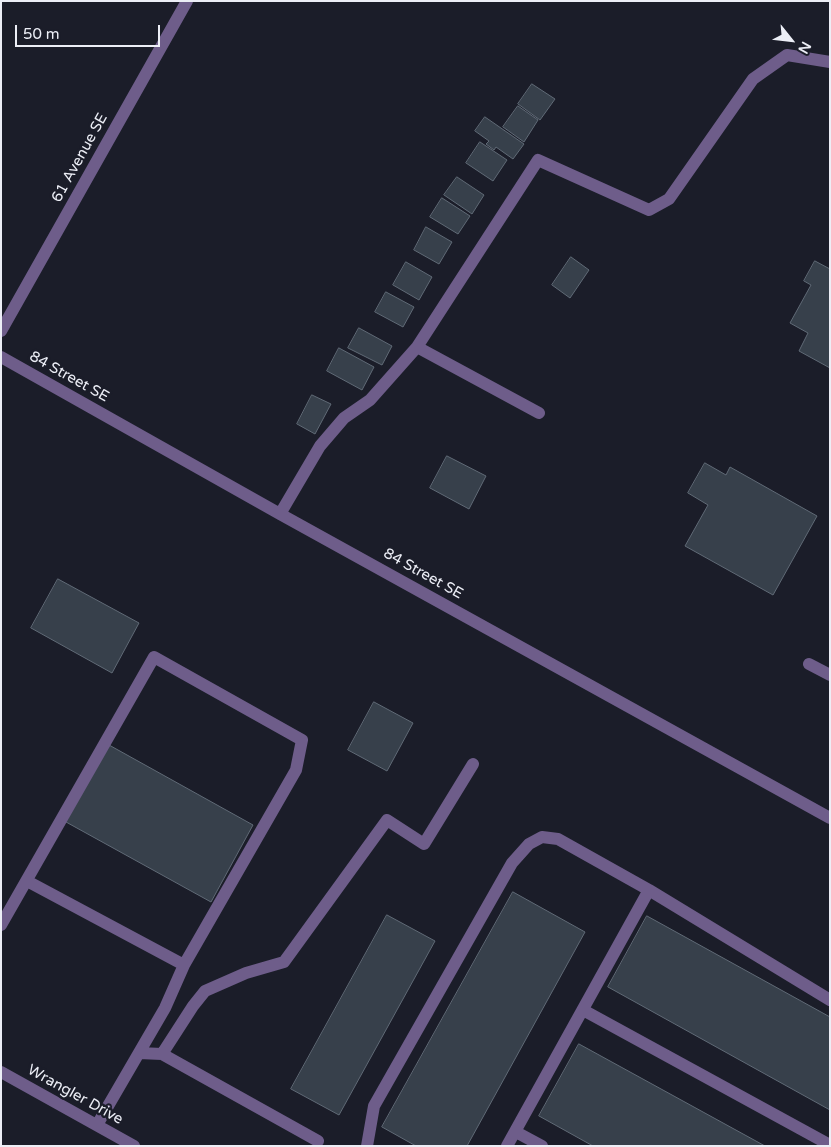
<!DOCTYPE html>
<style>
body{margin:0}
#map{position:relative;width:831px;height:1147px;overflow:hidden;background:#1b1d29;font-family:"Varela Round",sans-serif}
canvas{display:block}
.frame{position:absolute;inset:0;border:2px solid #eceef6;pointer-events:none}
.north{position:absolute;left:766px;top:15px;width:50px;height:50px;-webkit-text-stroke:4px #1b1d29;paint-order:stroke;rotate:119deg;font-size:14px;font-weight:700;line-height:20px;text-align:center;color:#eceef6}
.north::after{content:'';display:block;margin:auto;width:18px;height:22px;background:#eceef6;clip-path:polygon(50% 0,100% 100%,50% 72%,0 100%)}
.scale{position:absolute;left:15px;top:25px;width:145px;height:22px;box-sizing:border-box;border:2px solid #eceef6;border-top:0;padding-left:6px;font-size:15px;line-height:18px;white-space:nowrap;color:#eceef6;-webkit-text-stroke:4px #1b1d29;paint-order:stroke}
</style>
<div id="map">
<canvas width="831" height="1147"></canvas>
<div class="frame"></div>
<div class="north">N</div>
<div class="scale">50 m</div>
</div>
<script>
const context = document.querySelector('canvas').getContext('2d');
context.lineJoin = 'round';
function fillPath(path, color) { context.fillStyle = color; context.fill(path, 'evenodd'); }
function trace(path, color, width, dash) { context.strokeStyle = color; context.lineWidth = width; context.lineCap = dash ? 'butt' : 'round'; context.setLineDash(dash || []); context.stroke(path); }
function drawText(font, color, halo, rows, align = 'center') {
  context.font = font + ' "Varela Round",sans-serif'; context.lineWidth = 5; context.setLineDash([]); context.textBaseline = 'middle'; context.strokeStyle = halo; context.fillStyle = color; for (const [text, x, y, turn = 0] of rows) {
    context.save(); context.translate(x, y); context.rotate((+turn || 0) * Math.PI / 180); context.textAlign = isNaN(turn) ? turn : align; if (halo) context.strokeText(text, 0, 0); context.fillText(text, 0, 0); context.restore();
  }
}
const building = new Path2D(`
 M532,84L555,99L540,120L518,104Z
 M518,106L538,120L524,142L503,127Z
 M485,117L524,144L513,159L496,147L494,150L486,144L489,141L475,131Z
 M480,142L507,160L493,181L466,163Z
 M457,177L484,195L472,214L444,195Z
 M442,198L470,216L458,234L430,217Z
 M426,227L452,242L439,264L414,250Z
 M571,257L589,270L570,298L552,285Z
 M815,261L830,269V368L799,351L808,333L790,323L811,285L804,281Z
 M406,262L432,277L419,300L393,285Z
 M386,292L414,307L403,327L375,312Z
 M359,328L392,346L382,365L348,348Z
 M339,348L374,367L362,390L327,371Z
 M312,395L331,404L315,434L297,424Z
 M447,456L486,476L469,509L430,488Z
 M705,463L726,475L730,467L817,516L773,595L685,546L708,505L688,493Z
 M58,579L139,623L112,673L31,628Z
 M374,702L413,723L387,771L348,750Z
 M109,745L253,825L211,902L66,822Z
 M513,892L585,932L467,1146H416L382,1127Z
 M387,915L435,941L339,1115L291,1089Z
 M647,916L830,1017V1110L608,987Z
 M579,1044L765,1146H593L539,1116Z`);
const minor = new Path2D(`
 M1,331L187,1
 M417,347L539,413
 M1,357L280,514L830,818
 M280,514L320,446L344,418L370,400L417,347L538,160L649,210L669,199L753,79L787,55L830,62
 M809,664L830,675
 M649,890L830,1000
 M1,925L154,657L302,740L296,770L184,965L27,881
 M583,1010L830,1145
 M139,1053L162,1054L193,1006L205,991L246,973L284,962L387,820L424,844L473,764
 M162,1054L318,1141
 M1,1072L134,1146
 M97,1125L165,1008L184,965
 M516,1132L542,1146
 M367,1146L374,1106L512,863L529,844L542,837L558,839L649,890L507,1146`);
const streetNames = [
 ["61 Avenue SE",80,158,-61],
 ["84 Street SE",69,377,29],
 ["84 Street SE",423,574,29],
 ["Wrangler Drive",75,1095,29]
];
fillPath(building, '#37404b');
trace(building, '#606a76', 1);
trace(minor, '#6e5d8a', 12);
drawText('15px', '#eceef6', '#1b1d29', streetNames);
</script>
